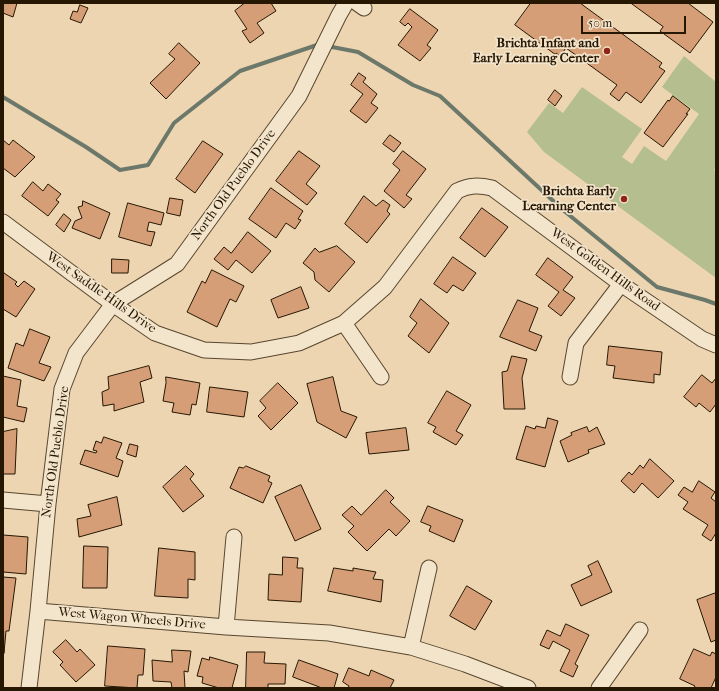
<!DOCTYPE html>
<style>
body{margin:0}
#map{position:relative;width:719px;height:691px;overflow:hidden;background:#edd5b1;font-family:"IM FELL French Canon",serif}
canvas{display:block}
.frame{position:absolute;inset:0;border:4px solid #261703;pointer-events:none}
.scale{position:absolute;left:581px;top:16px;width:105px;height:18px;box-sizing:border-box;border:2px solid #261703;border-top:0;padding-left:5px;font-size:12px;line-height:14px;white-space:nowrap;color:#261703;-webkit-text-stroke:3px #f3e4cc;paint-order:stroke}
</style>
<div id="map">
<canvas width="719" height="691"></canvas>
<div class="frame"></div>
<div class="scale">50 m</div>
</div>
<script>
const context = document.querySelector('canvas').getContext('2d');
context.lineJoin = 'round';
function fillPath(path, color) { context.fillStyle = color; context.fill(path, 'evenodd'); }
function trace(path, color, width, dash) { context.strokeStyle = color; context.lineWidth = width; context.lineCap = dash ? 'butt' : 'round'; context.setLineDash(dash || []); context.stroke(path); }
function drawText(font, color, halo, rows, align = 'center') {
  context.font = font + ' "IM FELL French Canon",serif'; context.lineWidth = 3.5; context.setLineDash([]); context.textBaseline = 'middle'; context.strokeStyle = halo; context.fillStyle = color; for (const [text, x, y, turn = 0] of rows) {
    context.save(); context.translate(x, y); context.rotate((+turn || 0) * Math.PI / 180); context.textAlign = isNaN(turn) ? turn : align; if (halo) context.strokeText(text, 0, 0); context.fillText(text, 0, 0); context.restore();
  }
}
const green = new Path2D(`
 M684,56L716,82V166L714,170L716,172V278L544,152L527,132L549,103L563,113L582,87L642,129L622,157L632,164L644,146L666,161L699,114L662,87Z`);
const stream = new Path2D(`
 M327,46L358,52L413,85L440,96L563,210L657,287L705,300L716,304
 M3,97L86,147L120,170L148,165L174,123L240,71L320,44`);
const building = new Path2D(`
 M3,3H17L13,17L3,13Z
 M245,3H271L276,11L257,23L264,33L250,43L242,31L247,29L235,11Z
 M531,3H580L662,63L659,67L665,71L641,103L626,92L619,101L610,94L617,85L566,48L560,56L556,53V55L515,25Z
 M631,3H688L713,22L690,53L660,31L663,27Z
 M80,5L88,8L81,23L70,19L73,11L77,12Z
 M410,9L438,30L427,45L431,48L420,61L398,45L412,27L408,23L405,26L400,22Z
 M179,43L200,63L166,99L150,83L175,59L169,54Z
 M359,73L366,78L363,82L377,94L371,103L378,108L366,123L350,111L363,94L351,85Z
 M555,90L562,96L555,106L548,100Z
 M673,96L690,109L686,114H688L663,147L644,133L668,100L669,101Z
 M390,135L401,143L394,152L383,144Z
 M3,140L9,145L13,140L35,157L15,177L3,168Z
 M203,141L223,154L195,193L176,179Z
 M299,151L320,166L306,184L317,193L307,205L276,181Z
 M403,151L426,169L406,195L412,199L404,208L384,191L400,170L393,164Z
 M33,182L43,191L48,184L61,194L56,200L59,202L48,216L22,196Z
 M271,188L303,211L298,219L301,220L295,229L286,223L276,238L249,219Z
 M364,196L376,206L383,200L390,205L387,211L390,214L367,243L345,224Z
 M170,198L183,200L180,216L167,213Z
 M83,201L110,213L100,239L72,228L75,221L82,218L78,207L82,206Z
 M128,203L164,213L161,225L149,222L147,231L155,232L151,246L119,237Z
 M482,208L508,227L485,257L460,238Z
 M64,214L71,220L64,232L56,225Z
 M248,232L271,251L252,273L236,260L228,270L214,259L224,247L231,253Z
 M337,246L355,262L329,292L315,280L314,272L303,263L315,248L319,252Z
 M453,257L476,273L463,291L453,285L447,293L434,284Z
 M548,258L573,277L563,290L575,298L561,316L548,306L559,292L536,275Z
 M112,259L129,260L128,273H112Z
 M212,270L244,286L236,302L230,299L217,327L187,312L202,281L205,283Z
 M4,273L17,282L15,284L18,287L24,281L35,289L16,317L3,309V274Z
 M301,287L309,308L278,318L271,300Z
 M421,299L449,323L429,353L408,336L417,323L410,317Z
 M518,300L538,308L529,331L542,336L536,351L500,337Z
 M30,329L50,337L39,363L51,367L44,381L8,368L16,343L23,346Z
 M609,346L662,352L660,375L654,374V383L613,378L615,366L607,365Z
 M512,356L527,359L522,378L525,409H504L502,372L507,371Z
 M149,366L152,378L140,382L144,402L114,411V404L103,406L102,392L109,389L108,377Z
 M702,375L712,383L716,378V404L710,412L699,403L696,407L684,397Z
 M3,376L21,380L17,406L27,408L24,422L3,417Z
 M166,377L200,383L196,405L192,404L190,415L172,412L174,403L163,401L166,383Z
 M333,377L341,411L357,417L346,438L317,422L307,384Z
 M278,383L298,403L271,430L258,416L266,408L260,401Z
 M210,387L248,392L244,417L207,412Z
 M447,391L471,405L456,431L463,435L456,445L433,432L436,427L428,423Z
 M548,418L558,421L545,467L516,459L526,426L535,429L536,426L545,428Z
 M587,427L589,432L597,427L605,444L588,450L589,453L568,462L560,441L572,435L571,433Z
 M406,428L409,450L369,454L366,433Z
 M17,429L15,474H3V432Z
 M104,437L122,443L116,458L123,461L118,477L80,464L85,450L96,453L97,451L93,450L96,441L101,443Z
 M130,444L138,446L136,457L127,454Z
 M650,459L674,481L658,498L642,483L634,493L621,481L629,472L632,475L640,465L643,468Z
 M186,466L194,474L190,479L204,496L183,512L163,487Z
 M246,466L270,476L268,481L272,483L263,503L230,488L239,467L243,468Z
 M699,481L715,492L711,498L716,502V533L711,541L702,535L708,525L683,509L688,502L678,495L684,487L692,492Z
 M301,485L321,529L295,541L275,497Z
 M386,490L394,498L390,502L410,521L396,536L389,529L367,551L348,532L354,526L342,515L352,506L361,515Z
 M117,497L122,525L79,537L77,519L91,516L88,505Z
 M428,506L463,520L454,542L429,531L431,526L421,522Z
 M3,535L28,537L26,574L3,572Z
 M84,546L108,547L107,588H83Z
 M159,548L195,552V580L188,579V598L155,596Z
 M283,557L298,558L297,568H303L301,602L268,600L269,574L282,575Z
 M598,561L612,592L581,606L571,585L592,575L588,566Z
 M334,568L353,571V568L376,572L373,579L383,580L381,602L328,591Z
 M3,577L16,578L9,631H6L4,653Z
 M467,586L492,601L475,630L450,616Z
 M716,593V640L711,642L697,600Z
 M566,624L589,635L575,664L578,666L573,677L560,671L570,650L553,641L549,649L540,645L547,630L560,636Z
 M66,640L77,652L80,649L95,665L76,682L60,665L63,662L53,652Z
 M108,646L145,649L143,675H138L137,688L105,686Z
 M694,649L710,656L712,652L716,654V677L711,688H694L695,686L680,679Z
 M172,650L191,651L188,672L184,671L185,688H172L171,682L153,681L152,660L172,662Z
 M247,652H265L264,663L286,664L285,684H268V688H246Z
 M210,657L238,665L232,688H219L202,683L203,677L197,676L202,658L209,660Z
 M299,660L338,674L334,688H322L293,677Z
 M349,668L369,676L371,670L394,680L390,688H348L349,686L343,682Z`);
const street = new Path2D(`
 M357,3L364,8
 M3,222L113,304L155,333L204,350L251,352L299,343L344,323L385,287L457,191C469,185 479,185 492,188L621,284L702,339L716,345
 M344,323L381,377
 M570,377L576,343L621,284
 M3,500L48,504
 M38,611L226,627L329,633L411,647L465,664L528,688
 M226,627L234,537
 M411,647L429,568
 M29,688L38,611L48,504L62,389L76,353L113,304L177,264L299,96L339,15L346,3
 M599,688L640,630`);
const markers = [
 [607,51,4,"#8f2418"],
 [624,199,4,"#8f2418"]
];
const poiNames = [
 ["Brichta Infant and",599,44],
 ["Early Learning Center",599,59],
 ["Brichta Early",616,192],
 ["Learning Center",616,207]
];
const streetNames = [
 ["North Old Pueblo Drive",234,185,-54],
 ["West Golden Hills Road",605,270,36],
 ["West Saddle Hills Drive",101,293,35],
 ["North Old Pueblo Drive",56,452,-82],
 ["West Wagon Wheels Drive",132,619,5]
];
fillPath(green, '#b4be8e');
trace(stream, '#6b786a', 4);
fillPath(building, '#d59e77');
trace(building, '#261703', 1);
trace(street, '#58462e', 17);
trace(street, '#f3e4cc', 15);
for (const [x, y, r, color] of markers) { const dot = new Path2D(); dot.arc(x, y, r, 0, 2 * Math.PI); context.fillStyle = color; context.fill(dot); trace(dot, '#f3e4cc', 1.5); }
drawText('bold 13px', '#261703', '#f3e4cc', poiNames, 'right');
drawText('13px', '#261703', '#f3e4cc', streetNames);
</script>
